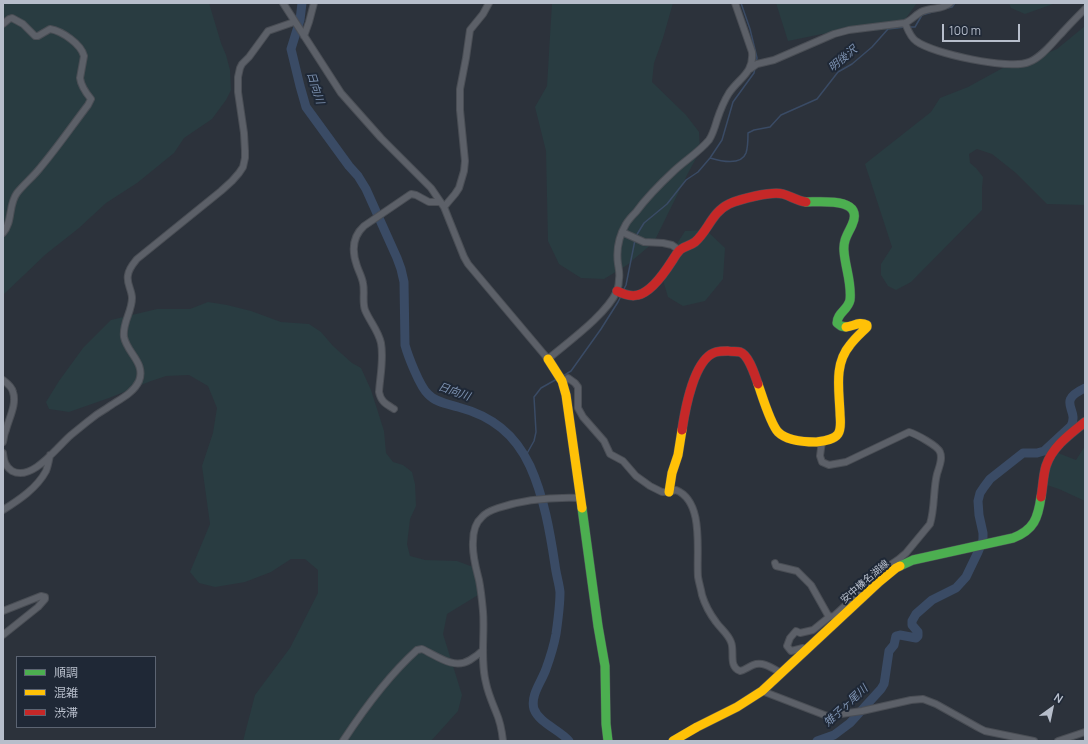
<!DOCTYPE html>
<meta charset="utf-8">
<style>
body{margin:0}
#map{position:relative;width:1088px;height:744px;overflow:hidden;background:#2c323b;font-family:Manrope,"Noto Sans JP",sans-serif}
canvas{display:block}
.frame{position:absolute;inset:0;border:4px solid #b7becb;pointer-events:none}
.legend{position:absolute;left:16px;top:656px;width:140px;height:72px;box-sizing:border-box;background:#1f2836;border:1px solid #5c6472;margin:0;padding:5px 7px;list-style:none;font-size:12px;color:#b7becb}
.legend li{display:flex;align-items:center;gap:8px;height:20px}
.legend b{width:20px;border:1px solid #5c6472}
.north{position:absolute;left:1032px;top:688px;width:40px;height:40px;-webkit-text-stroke:3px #1f2836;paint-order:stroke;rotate:33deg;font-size:11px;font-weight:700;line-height:16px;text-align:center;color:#b7becb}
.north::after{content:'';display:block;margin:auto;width:14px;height:18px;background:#b7becb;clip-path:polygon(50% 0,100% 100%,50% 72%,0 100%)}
.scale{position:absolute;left:942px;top:24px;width:78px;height:18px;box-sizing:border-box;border:2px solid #b7becb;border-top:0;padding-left:5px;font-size:12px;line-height:14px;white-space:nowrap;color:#b7becb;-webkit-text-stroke:3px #1f2836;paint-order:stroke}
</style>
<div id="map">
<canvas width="1088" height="744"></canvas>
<div class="frame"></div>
<ul class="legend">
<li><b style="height:5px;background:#4caf50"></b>順調</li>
<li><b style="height:5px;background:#ffc107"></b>混雑</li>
<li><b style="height:5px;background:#c62828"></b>渋滞</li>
</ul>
<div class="north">N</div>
<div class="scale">100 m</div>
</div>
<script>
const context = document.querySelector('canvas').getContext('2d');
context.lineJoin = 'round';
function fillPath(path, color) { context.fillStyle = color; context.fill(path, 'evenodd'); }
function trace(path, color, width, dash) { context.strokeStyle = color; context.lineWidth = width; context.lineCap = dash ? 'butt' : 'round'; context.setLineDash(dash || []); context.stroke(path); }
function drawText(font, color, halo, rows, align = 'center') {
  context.font = font + ' Manrope,"Noto Sans JP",sans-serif'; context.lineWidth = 4; context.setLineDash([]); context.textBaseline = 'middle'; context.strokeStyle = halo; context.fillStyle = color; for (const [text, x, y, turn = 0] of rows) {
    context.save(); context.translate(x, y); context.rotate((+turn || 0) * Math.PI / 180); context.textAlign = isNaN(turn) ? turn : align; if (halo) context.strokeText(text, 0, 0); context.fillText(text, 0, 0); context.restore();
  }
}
const green = new Path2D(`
 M3,3H209L221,43L226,55L230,70L231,90L226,100L212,119L184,138L174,153L137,183L106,203L79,228L46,254L3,295Z
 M552,3H673L663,38L654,63L652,82L686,115L699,132L700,151L687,175L654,242L627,265L604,279L581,278L559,264L548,241L546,151L535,107L547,86Z
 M776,3H917L898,29L822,34L788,41Z
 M1009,3H1056L1025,14L1011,8Z
 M1085,26V205L1047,204L1016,173L992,154L977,149L969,154L970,163L976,168L983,177L982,188V210L911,282L896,290L888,286L881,275V264L892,247L865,164L931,112L940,98L968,87L1010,64L1038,57L1057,49Z
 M706,230L725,248L723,279L705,301L683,306L668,297L662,277L668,258L685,231Z
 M208,302L227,305L251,311L281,322L309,324L321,332L333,346L352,363L361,368L371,390L384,431L386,453L393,462L403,465L412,472L415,484L416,506L410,519L407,544L410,556L425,560L457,561L473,567L483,592L447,614L443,634L462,695L458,711L431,741H243L255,695L290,648L318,593V570L305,559H291L271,572L245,582L215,587L199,583L190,572L210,524L202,466L213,433L217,408L208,386L189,375L166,376L151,381L109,398L69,412L49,409L46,402L59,381L83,348L111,320L157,309H190Z
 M1085,446V501L1059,489L1047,485L1048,470L1058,453L1076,460Z`);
const stream = new Path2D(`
 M741,3L750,29L757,58L756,63
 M947,8L952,7L955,3
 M909,27H915L922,15L936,11
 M710,158C720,161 741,166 746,153C748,147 748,139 748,133L754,130L770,127L781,115L817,99L838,72L852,64L872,47L888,29L905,27
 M636,236L644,223L667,204L686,180L698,172L710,158L722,140L733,102L754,73L755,68
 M623,291L626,285L635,240
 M563,376L571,371L601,329L618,302L621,296
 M525,457L534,441L536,432L534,397L541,388L557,379`);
const river = new Path2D(`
 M302,3L300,20L291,49L300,86L306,107L349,166L358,176L366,189L397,258L401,269L404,282L405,345C408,356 420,387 428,394C435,402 448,404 458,407C492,416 515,434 530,466C544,497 550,532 555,565C556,574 559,583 560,592C560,606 558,620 556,634C554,645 550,658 546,669C542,681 530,695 534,709C539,723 560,730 569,741
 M817,741L834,735L850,723L881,689L884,684L885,678L889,651L894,645L896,636L900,635L916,638L918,636V632L912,625V621L916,614L932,600L956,588L966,577L978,552L983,540V533L979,515L978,501L980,493L984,487L990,479L1023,453H1037L1044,451L1071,426C1080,409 1055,402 1085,388`);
const street = new Path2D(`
 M283,3L341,93L381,138L431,188L444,207L464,257L468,264L548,359C568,342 606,315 617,291C618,288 619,283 619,279C620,274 619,270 618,264C616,250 619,236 626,224C629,219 632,216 636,212C647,197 661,183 675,170C686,160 700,151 709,140C713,134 715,127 717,120C720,111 724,101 729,93C739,78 754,73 752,52L735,3
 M905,23C908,30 910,37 916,41C933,54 1010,70 1029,62C1042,57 1052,43 1061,34C1069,25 1077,17 1085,9
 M3,24L9,19L12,18L23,24L35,36H38L50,29C62,31 81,44 84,56L80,78C81,86 86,93 91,99L88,105C72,126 57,148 40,168C33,177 24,184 17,193C8,205 13,222 3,233
 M304,36L309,22L314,3
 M750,69L757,64L774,60L834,34L849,30L905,23C912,20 916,14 923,11C933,7 942,10 950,3
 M444,207L455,194L459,188L464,171L465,161L460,110V89L466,58L470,30L483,14L489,3
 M622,232L644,242L663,243L672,245L679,250
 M3,380C7,383 12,387 13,392C17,404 9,418 6,430C4,434 4,438 3,442
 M563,383L568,378L575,383L578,387V408L583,417L604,441L610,454L623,461L636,476L650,486L662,492H669L676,490C705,502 696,552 698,577C699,583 701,589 702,595C705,605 710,614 716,622C721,629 728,634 731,642C735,651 728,667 740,671C745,670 748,667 753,665C763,661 772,668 781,673
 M394,409C386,404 381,402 379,392C380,376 384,359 381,343C378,330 370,322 365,310C362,301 365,292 363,283C362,277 359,272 357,266C352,252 352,237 364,226L411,194L416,195L429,202H440
 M822,441L820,456L822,462L829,465L846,462L909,432C916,434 938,446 940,452C943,459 939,467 937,474C933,490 935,508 930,524L906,553L899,559L883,570L862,589L860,592L863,597
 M3,453C4,461 5,466 12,471C32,482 57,447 71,435C76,431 82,426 87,422C93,417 100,412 107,408C118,400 133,394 139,381C146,363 127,353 124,337C122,323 132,312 132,298C132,290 126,283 128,275C129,268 133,264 137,259L221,191L232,181L239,173L243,167L245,158V151L244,133L238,92V77L240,68L242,64L249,57L268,31L294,22
 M3,510C19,500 37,488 46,471C48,466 49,460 50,455
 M775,563L776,566L797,571L811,585L829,617L834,616L860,592
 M3,611L41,596L45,597V599L38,607L3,635
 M806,650L803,648L791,651L787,646L790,638L796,631L800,633L813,630L829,617
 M762,691L827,716L862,711L911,700L923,699L936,704L979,728L985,731L1034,741
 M343,741C364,709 388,676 417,650L422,649C437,656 454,670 470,660C475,657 479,654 483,650
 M503,741C502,731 500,721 496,712C492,702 488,693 486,683C480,660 485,634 483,611C482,600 481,590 479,580C476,568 472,555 473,542C473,533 475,523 482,517C486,512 492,510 498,508C525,499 553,497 581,498
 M1058,741L1085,732`);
const fast = new Path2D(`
 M806,202C821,202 865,197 852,225C848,234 843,240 844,251C845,267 852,283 850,300C848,310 837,313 837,323L841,326L846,327
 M582,508L598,626L605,666L606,724L608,741
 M900,566L913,560L1013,538C1034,530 1038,518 1041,497`);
const slow = new Path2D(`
 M548,359L562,381L566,395L582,508
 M758,384C762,395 770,423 778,432C787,441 804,442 816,442C823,441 834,440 838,434C842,428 840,419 840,413C839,389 834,364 850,345C855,338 861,333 867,327V325C859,321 854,326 846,327
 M669,492L672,473L678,455L682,430
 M673,741L697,727L737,707L762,691L879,582L896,568L900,566`);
const jam = new Path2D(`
 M617,291C623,294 631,297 638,295C651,292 665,272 672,261C674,258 676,254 679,251C682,247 690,246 695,242C708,231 712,212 729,204C740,199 771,191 783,194C791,196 797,201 806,202
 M682,430C685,410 694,358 716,352C720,351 724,351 728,351C732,352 737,351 740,352C749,355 755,376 758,384
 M1041,497C1043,487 1043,476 1046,466C1052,447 1070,434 1085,422`);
const streetNames = [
 ["安中榛名湖線",865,582,-41]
];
const waterNames = [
 ["明後沢",843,59,-40],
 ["日向川",315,88,72],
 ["日向川",454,392,19],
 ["雉子ヶ尾川",846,706,-43]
];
fillPath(green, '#293c41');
trace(stream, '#3a4b65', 1.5);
trace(river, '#3a4b65', 9);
trace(street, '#4a4e55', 8);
trace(fast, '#4a4e55', 10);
trace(slow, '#4a4e55', 10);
trace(jam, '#4a4e55', 10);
trace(street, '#5c6068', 6);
trace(fast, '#4caf50', 9);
trace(slow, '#ffc107', 9);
trace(jam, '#c62828', 9);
drawText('10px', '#b7becb', '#1f2836', streetNames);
drawText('italic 11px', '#7e93b2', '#1f2836', waterNames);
</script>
